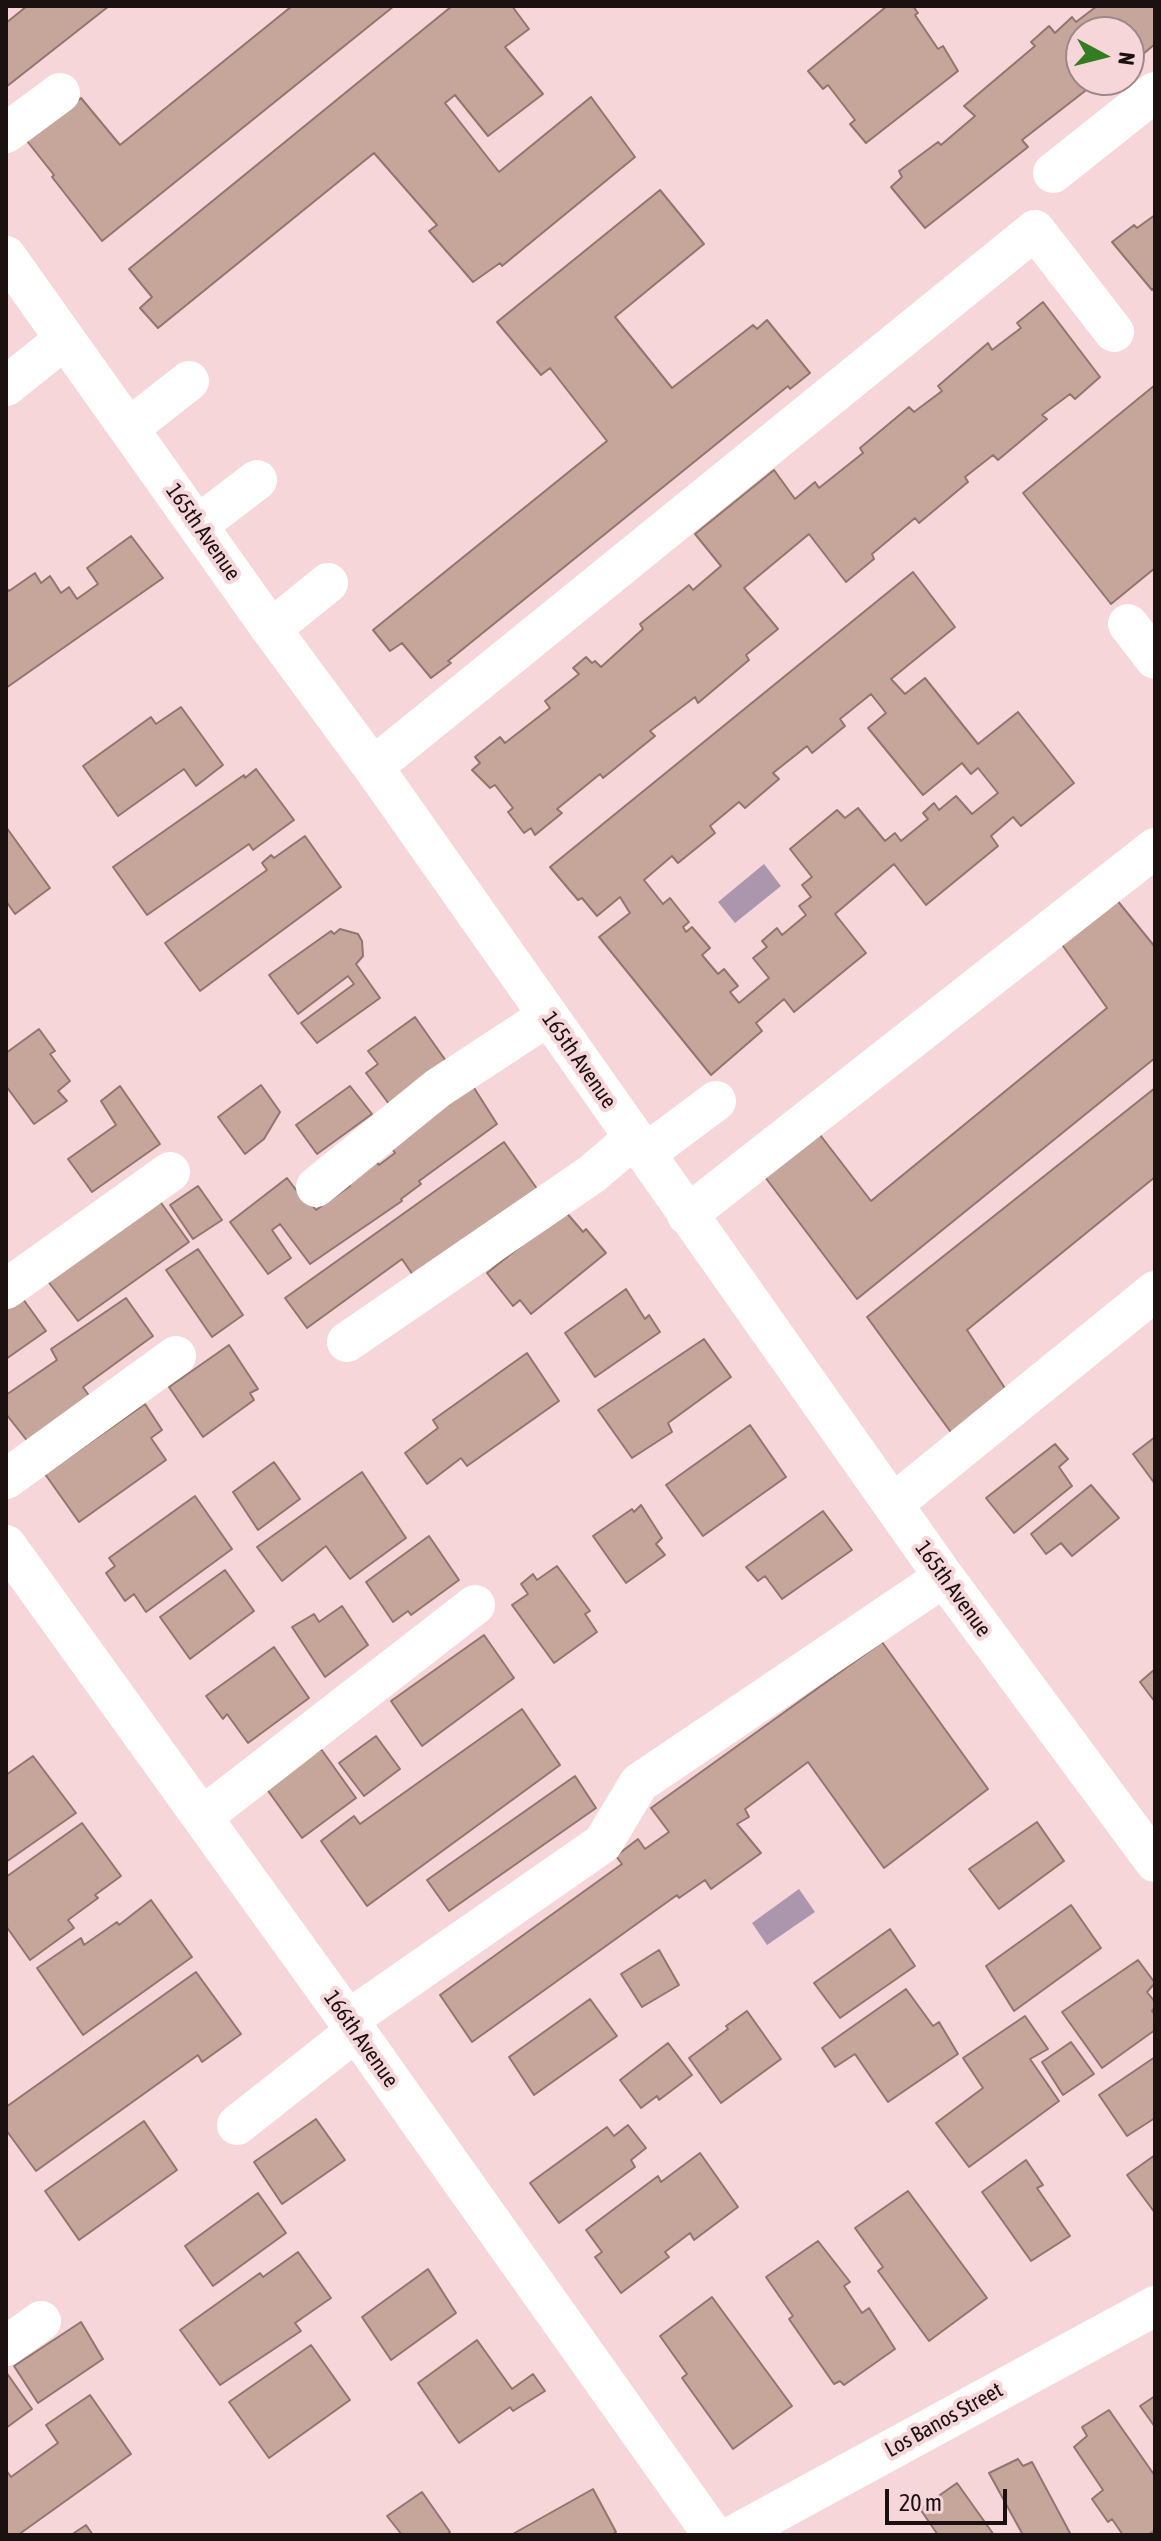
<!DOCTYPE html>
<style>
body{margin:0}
#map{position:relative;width:1161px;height:2541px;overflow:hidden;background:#f6d6d8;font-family:"Asap Condensed",sans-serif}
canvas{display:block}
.frame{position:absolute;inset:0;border:8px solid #1b1111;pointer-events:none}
.north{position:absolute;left:1065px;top:16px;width:80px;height:80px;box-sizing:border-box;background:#f6d6d8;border:2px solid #9e8788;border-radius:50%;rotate:97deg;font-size:22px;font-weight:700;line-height:32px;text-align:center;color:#1b1111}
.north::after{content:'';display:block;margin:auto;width:28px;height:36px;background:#337c21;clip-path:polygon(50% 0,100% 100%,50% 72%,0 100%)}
.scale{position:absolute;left:885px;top:2489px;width:122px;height:36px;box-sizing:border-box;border:4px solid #1b1111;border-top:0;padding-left:10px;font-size:24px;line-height:28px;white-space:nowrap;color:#1b1111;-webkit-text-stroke:6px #f6d6d8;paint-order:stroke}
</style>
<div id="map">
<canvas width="1161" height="2541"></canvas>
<div class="frame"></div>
<div class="north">N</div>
<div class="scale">20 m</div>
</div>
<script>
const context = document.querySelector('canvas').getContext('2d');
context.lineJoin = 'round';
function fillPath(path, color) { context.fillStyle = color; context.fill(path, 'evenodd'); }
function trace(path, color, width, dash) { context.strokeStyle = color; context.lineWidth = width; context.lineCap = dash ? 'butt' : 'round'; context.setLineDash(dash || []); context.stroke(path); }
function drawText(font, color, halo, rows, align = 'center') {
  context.font = font + ' "Asap Condensed",sans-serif'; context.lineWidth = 8; context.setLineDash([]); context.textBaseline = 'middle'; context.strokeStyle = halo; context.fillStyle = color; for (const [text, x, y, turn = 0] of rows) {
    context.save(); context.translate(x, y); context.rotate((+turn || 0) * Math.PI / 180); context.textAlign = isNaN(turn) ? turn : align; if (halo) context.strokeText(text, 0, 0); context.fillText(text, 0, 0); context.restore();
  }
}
const water = new Path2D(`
 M764,864L781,886L735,923L718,902Z
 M799,1889L815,1912L767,1945L752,1923Z`);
const building = new Path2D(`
 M27,6H109L6,87V23Z
 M292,6H394L102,241L52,177L54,175L27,141L81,98L120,145Z
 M452,6H512L529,29L505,47L543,94L488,136L455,95L445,103L499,172L591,97L635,157L502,266L500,263L473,282L429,231L437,225L374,153L158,328L140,308L152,297L129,269Z
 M887,6H913L918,13L915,15L938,49L943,46L958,71L866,143L850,124L855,120L828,85L823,89L808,71Z
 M1097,6H1155V44L1129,66V32H1081V80H1111L1099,90L1094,84L1022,140L1028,147L925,228L891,187L902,177L899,171L938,142L941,145L975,116L964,106L1035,46L1031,42L1049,26L1055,33L1072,17L1076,22Z
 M660,190L704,244L615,317L672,388L753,325L757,329L767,320L810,373L790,389L788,386L448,661L451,663L431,678L402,643L390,651L373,630L607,441L550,368L541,375L497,322Z
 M1155,215V287L1152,290L1112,242L1134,225L1137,228Z
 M1043,302L1100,377L1075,399L1070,394L1042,415L1047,419L998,460L993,455L965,477L968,482L919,523L915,518L872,554L874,559L846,582L809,534L744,588L778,629L746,655L749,660L698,703L695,697L650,731L655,736L603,778L600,774L557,809L562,813L535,835L531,828L524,833L508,812L513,808L495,785L490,788L472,770L480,763L475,757L500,737L505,743L550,708L545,701L579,674L573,668L586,657L592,663L595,661L601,667L643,629L640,624L689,585L693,590L721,566L695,534L774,470L795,499L815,482L819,488L863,453L860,448L909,407L914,412L942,391L938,386L988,343L992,350L1021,328L1017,323Z
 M1155,385V568L1111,604L1023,493Z
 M131,536L163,578L6,688V588L9,591L35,573L41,583L50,576L61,593L69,587L77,599L98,584L87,568Z
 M913,572L955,627L891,679L905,694L925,678L978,744L1018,712L1074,783L1021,826L1013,817L991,836L998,846L926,905L894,864L835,914L866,953L794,1012L784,999L756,1023L762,1031L711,1075L599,937L630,913L620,897L597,916L582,898L578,900L550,867ZM871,694L886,713L868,728L923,795L962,763L971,774L978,768L998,793L972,814L956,796L939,810L934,803L923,813L928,819L901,841L895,833L885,841L858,808L845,818L837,810L790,849L812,877L802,885L811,897L799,906L806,915L782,935L777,928L762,941L767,947L753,958L769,978L739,1003L730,992L738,986L724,969L718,974L702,955L710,948L692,927L686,932L683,927L689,922L670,898L663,904L644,880L672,856L678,863L715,833L710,826L739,802L745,808L779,779L773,773L807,746L812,753L845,726L840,719Z
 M181,707L223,765L196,786L184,769L118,816L83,766L151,717L156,724Z
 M256,769L294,820L253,850L249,844L147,915L113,867L244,775L245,778Z
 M6,827L50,888L15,914L6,901Z
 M305,836L341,887L200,991L165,943L267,870L262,863L271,855L274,858Z
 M1112,894L1155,947V1058L857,1299L762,1173L817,1131L871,1201L1107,1008L1058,939Z
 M340,929L358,934L362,941L363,956L356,964L380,998L317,1043L301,1023L354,984L348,976L298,1014L269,975L331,931L334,934Z
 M415,1017L446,1061L389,1104L366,1073L378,1064L368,1051Z
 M39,1029L55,1051L50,1054L70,1081L58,1091L67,1101L34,1124L6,1086V1053Z
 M469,1080L497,1124L419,1181L421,1184L401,1199L402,1201L310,1264L280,1224L272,1230L291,1258L268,1274L230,1222L287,1178L306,1203L309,1201L316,1210L350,1186L344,1177L372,1157L379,1165L395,1153L388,1143Z
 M261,1085L280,1112L264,1139L245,1154L218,1117Z
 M120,1086L160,1144L92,1192L68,1159L116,1125L101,1101Z
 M350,1086L372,1114L317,1154L296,1125Z
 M1155,1088V1177L967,1330L1012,1399L958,1442L867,1317Z
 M504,1142L540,1193L417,1281L402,1259L307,1328L285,1298Z
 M198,1186L222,1220L193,1239L170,1205Z
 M159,1200L189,1242L78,1321L47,1280Z
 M565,1211L583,1232L586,1229L606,1253L531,1314L520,1300L513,1306L487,1273Z
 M198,1249L243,1315L212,1337L166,1270Z
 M626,1289L645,1319L649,1315L660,1332L595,1377L565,1333Z
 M18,1292L46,1331L6,1359V1301Z
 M126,1298L153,1336L83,1387L94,1403L32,1447L6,1414V1395L57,1360L51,1349Z
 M704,1339L731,1377L668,1423L672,1432L632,1458L598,1410Z
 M229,1345L258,1389L250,1393L254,1400L203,1437L169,1387Z
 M527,1353L559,1401L467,1466L461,1458L427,1484L405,1453L438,1428L433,1420Z
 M145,1404L162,1430L151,1438L166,1460L79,1522L45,1474Z
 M750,1425L786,1477L703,1536L666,1485Z
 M1155,1437V1484L1133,1454Z
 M1055,1444L1068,1459L1059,1467L1072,1486L1014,1533L986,1498Z
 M274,1462L300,1499L258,1530L233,1492Z
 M362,1472L406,1538L350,1579L326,1546L282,1581L257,1547Z
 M1091,1485L1119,1518L1072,1556L1061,1543L1046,1554L1031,1534Z
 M195,1496L232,1549L146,1612L134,1594L125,1601L106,1573L115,1566L109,1558Z
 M641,1505L662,1538L656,1544L665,1555L626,1583L593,1536L632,1509L634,1512Z
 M823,1511L852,1550L782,1599L765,1576L758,1581L746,1567Z
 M429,1536L459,1580L411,1615L408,1611L393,1622L366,1582Z
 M557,1566L590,1611L585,1614L597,1632L554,1663L512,1605L528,1594L521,1584L533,1574L537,1580Z
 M225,1570L254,1611L190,1659L160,1617Z
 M342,1606L368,1645L325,1677L292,1627L314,1614L319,1622Z
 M484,1635L514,1678L422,1746L391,1701Z
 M882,1642L988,1789L884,1868L808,1762L745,1809L749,1817L737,1824L761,1853L711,1889L705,1880L679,1898L677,1895L472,2042L440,1995L622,1864L616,1856L638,1839L645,1849L669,1832L651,1808Z
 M274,1647L309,1698L248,1743L227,1714L223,1719L206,1696Z
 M1155,1669V1702L1140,1682Z
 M522,1709L560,1765L367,1906L321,1841L354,1816L360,1824Z
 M376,1736L400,1769L364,1796L339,1763Z
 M321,1749L356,1798L302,1838L266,1788Z
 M33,1756L76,1813L6,1862V1775Z
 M575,1776L596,1808L449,1911L427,1880Z
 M1037,1822L1064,1861L999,1909L969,1869Z
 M82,1823L121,1876L95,1895L98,1898L68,1920L74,1928L30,1960L6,1926V1877Z
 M151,1900L192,1957L83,2035L37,1968L81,1938L84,1945L117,1922L119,1925Z
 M1071,1905L1101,1948L1014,2011L986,1966Z
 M890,1929L915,1966L840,2018L814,1983Z
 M659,1950L679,1985L642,2007L621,1974Z
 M1138,1960L1155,1983L1147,1992L1155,2002V2007L1152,2011L1155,2015V2030L1102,2068L1062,2012Z
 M196,1972L241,2034L202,2062L198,2055L36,2171L6,2130V2107Z
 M906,1989L933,2026L939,2022L958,2054L888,2102L855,2054L835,2067L822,2048Z
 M590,1999L617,2036L534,2095L509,2057Z
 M747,2011L781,2059L721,2103L689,2058L728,2029L726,2026Z
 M1025,2016L1048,2049L1030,2059L1059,2101L969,2167L936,2123L983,2088L963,2058Z
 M1071,2042L1094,2074L1063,2095L1042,2062Z
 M668,2043L692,2075L659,2100L657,2096L641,2108L620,2080Z
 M1155,2057V2118L1127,2136L1099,2095Z
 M316,2119L345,2160L282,2204L254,2162Z
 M144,2121L177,2170L79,2240L45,2191Z
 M628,2125L646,2148L631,2160L635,2167L559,2223L530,2183L607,2127L614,2136Z
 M700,2153L738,2207L694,2240L690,2233L665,2252L669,2257L621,2293L595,2257L602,2252L586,2230L658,2176L661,2182Z
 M1155,2155V2213L1127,2175Z
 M1026,2160L1043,2185L1037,2188L1070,2236L1031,2261L982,2192Z
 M908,2191L987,2298L929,2341L878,2271L883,2267L855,2228Z
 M258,2193L286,2233L213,2286L185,2246Z
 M818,2241L850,2282L844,2286L862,2313L869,2308L895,2349L844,2385L840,2381L834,2384L789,2319L793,2316L766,2277Z
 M298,2252L331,2298L295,2323L301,2331L220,2385L180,2330L260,2273L263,2277Z
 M428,2269L456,2313L391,2360L362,2317Z
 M712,2297L792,2406L733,2449L682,2378L687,2374L660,2336Z
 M81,2322L103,2359L38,2403L14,2366Z
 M477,2340L512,2389L533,2374L545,2391L513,2411L510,2407L459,2443L418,2383Z
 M311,2345L350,2400L269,2458L229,2402Z
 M6,2372L32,2409L6,2428Z
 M90,2395L131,2454L18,2535H6V2470L11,2477L58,2443L46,2425Z
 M1155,2396V2427L1140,2406Z
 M1109,2410L1155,2476V2530L1148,2535H1123L1112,2519L1108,2522L1092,2499L1103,2490L1074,2447L1087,2436L1082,2427Z
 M1018,2459L1023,2466L1032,2462L1071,2535H1023L989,2473Z
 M957,2483L994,2535H938L920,2509Z
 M593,2489L616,2532L611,2535H511Z
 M422,2492L450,2532L446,2535H402L387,2516Z
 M86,2525L93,2535H71Z`);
const minor = new Path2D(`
 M6,133L60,93
 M1053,173L1155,92
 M6,256L271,629L373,767L944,1577L1155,1862
 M6,386L65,339
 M129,428L189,381
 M198,525L257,480
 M1128,624L1155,659
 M271,629L328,583
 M373,767L1035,230L1114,332
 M645,1154L716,1101
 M316,1187L438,1088L548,1016
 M687,1215L1155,848
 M6,1289L170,1172
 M347,1342L592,1174L634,1138
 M6,1479L176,1356
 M893,1504L1155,1291
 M6,1545L348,2020L713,2535
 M202,1817L475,1605
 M348,2020L603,1843L639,1783L944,1577
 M237,2125L356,2031
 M6,2346L41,2321
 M734,2535L1155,2306`);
const streetNames = [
 ["165th Avenue",203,532,55],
 ["165th Avenue",579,1060,55],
 ["165th Avenue",953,1589,54],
 ["166th Avenue",361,2039,55],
 ["Los Banos Street",944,2420,-29]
];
fillPath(water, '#ab96ae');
fillPath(building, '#c6a59b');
trace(building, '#91766e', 2);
trace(minor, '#fff', 40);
drawText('22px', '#1b1111', '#f6d6d8', streetNames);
</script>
